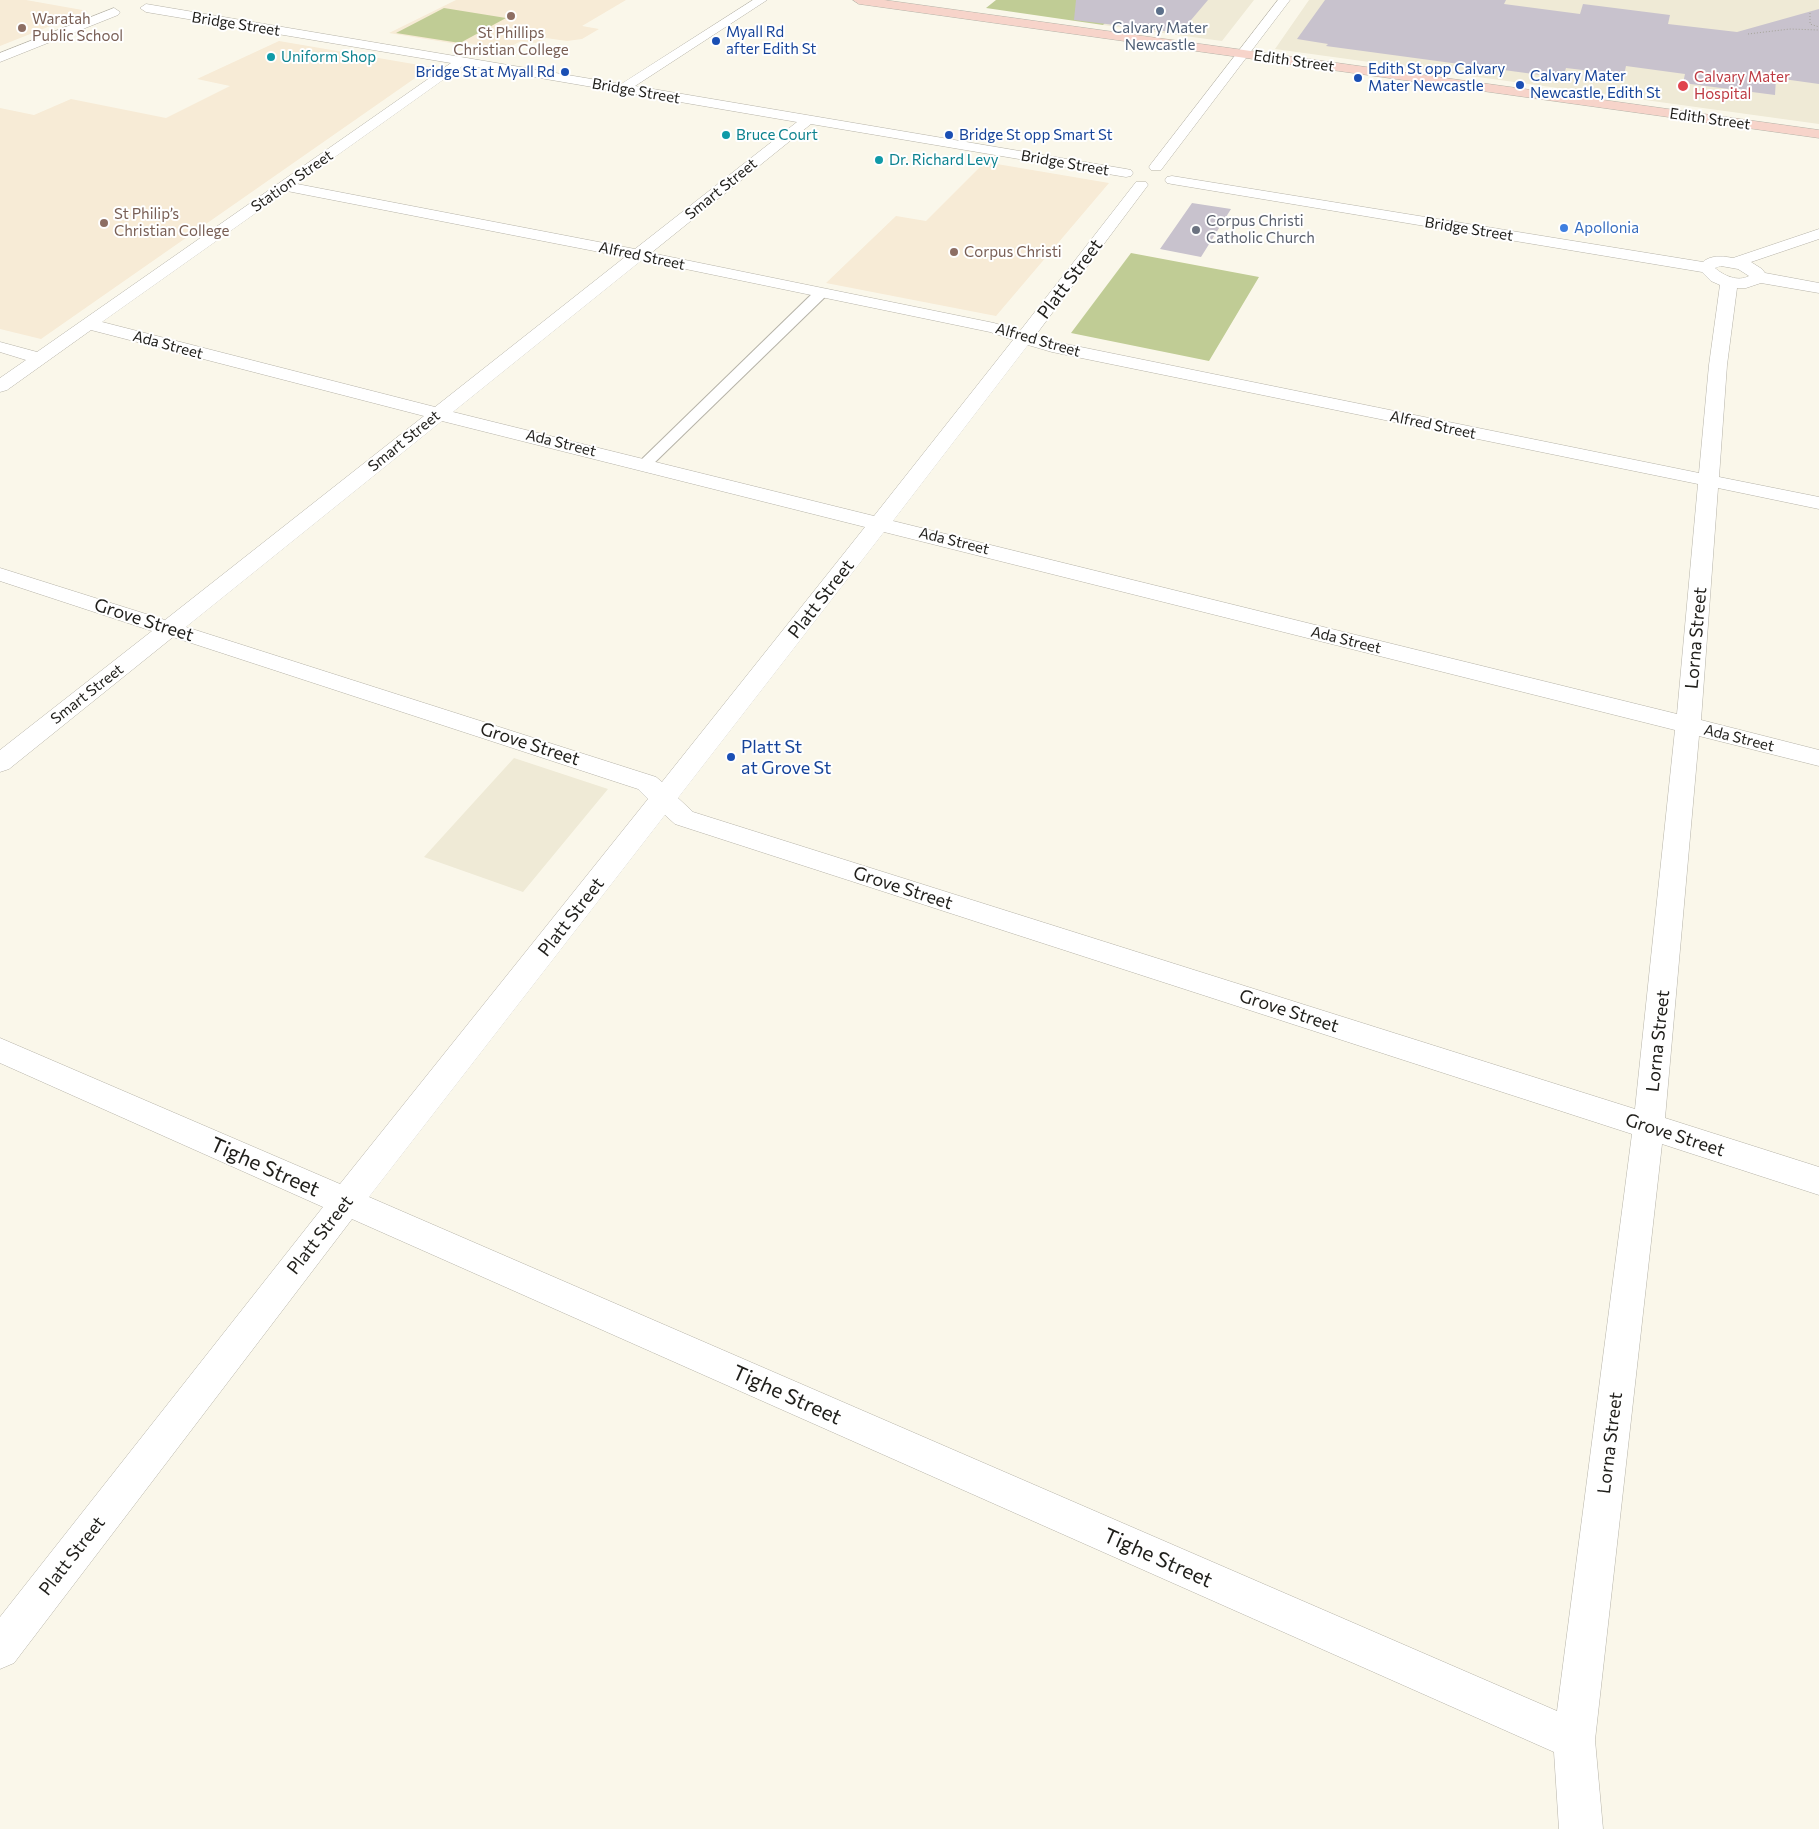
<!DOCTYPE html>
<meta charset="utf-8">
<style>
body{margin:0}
canvas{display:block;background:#faf7ea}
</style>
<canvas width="1819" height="1829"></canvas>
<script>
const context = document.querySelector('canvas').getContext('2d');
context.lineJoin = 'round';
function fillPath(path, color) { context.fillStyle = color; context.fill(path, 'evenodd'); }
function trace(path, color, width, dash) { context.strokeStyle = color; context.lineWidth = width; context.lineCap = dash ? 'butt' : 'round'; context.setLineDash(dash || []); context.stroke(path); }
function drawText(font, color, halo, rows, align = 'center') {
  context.font = font + ' Commissioner,sans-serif'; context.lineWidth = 4; context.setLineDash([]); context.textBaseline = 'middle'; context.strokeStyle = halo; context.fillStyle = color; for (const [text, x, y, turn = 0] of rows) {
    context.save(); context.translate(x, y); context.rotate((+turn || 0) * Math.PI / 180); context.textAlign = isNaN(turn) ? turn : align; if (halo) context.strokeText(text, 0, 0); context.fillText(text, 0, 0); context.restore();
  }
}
const built = new Path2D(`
 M1128,0H1254L1222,41L1103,25Z
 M1309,0H1819V124L1275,49Z
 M514,758L608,789L523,892L424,857Z`);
const education = new Path2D(`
 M0,0H26L88,11L0,46Z
 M456,0H626L582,26L599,29L582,39L567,41L546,38L536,43L521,41L506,49L467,43L463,45L389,33Z
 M279,41L431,67L41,339L0,329V108L34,115L71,99L166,118L230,86L197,79Z
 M985,162L1109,183L996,316L826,283L896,216L926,221Z`);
const green = new Path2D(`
 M996,0H1128L1103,25L986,8Z
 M444,8L506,18L460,43L396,33Z
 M1131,253L1259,277L1209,361L1071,333Z`);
const building = new Path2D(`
 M1076,0H1208L1180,33L1074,20Z
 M1325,0H1506L1504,4L1580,14L1583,4L1670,15L1668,24L1737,32L1819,9V84L1776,78L1775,95L1683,83L1685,74L1626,66L1624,75L1566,68L1563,78L1326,46L1328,44L1297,39Z
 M1192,203L1231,209L1201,257L1160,249Z`);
const path = new Path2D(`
 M1810,13V24L1819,27
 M1748,34L1790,29L1819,30`);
const service = new Path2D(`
 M821,289L826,290L827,293L826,296L650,467H640L637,464L640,461L816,290Z`);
const minor = new Path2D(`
 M753,0H767L635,86L1126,169L1131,170L1133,173L1131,176L1126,177L811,124L651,253L994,323L1020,331L1136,182H1146L1148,185L1035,336L1056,342L1699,473L1709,365L1720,285L1711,281L1702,272L1172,184L1167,183L1165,180L1167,177L1172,176L1703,262C1710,255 1723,256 1733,258L1819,229V239L1751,262L1762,269L1765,273L1819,283V293L1761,283L1746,288H1737L1727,365L1719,477L1819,497V509L1718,488L1701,720L1819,750V766L1699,736L1665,1118L1819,1167V1195L1662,1144L1595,1740L1603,1829H1559L1554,1752L352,1219L14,1663L0,1669V1617L323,1207L0,1063V1038L340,1184L648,799L638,789L173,637L9,769L0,772V750L152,631L0,581V568L165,620L424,416L91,330L7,390L0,392V378L26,360L0,352V342L37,352L451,63L146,12L140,8L146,4L621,84ZM464,65L797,122L635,249L297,184ZM287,191L625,257L435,407L102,322ZM642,260L990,332L1013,340L874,516L453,412ZM1721,266L1738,269L1749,276C1738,282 1724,276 1715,268ZM1028,345L1052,352L1698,484L1677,714L893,521ZM442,421L865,527L662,782L656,777L186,627ZM884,532L1675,730L1635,1109L693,812L678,798ZM665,815L675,824L1632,1134L1557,1711L369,1197Z
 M1278,0H1290L1161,170H1151L1149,167L1151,164Z
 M114,8L120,12L118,15L0,62V53Z`);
const secondary = new Path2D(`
 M853,0H884L1819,130V138L859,4Z`);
const markers = [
 [1160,11,5,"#5c6f8a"],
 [511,16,5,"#8d6e63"],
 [22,28,5,"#8d6e63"],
 [716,41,5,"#1a4fb4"],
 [271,57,5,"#0f9aa8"],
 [565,72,5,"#1a4fb4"],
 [1358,78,5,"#1a4fb4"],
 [1520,85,5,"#1a4fb4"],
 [1683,86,6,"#e0444e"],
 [726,135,5,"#0f9aa8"],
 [949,135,5,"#1a4fb4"],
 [879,160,5,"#0f9aa8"],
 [104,223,5,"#8d6e63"],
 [1564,228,5,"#3f7fe0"],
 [1196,230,5,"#6b7280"],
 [954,252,5,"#8d6e63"],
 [731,757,5,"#1a4fb4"]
];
const farEducationnames = [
 ["Waratah",32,19],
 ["Public School",32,36],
 ["St Phillips",511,33,"center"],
 ["Christian College",511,50,"center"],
 ["St Philip’s",114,214],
 ["Christian College",114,231],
 ["Corpus Christi",964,252]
];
const farStreetnames = [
 ["Bridge Street",236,24,9],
 ["Edith Street",1294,61,8],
 ["Bridge Street",636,91,10],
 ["Edith Street",1710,119,8],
 ["Bridge Street",1065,163,10],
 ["Station Street",292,181,-35],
 ["Smart Street",721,189,-39],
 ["Bridge Street",1469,229,9],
 ["Alfred Street",642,256,12],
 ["Alfred Street",1038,340,16],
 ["Ada Street",168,345,15],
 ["Alfred Street",1433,425,12],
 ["Smart Street",404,441,-39],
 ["Ada Street",561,443,14],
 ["Ada Street",954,541,14],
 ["Ada Street",1346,640,14],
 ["Smart Street",87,694,-38],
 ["Ada Street",1739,738,14]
];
const farServicenames = [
 ["Calvary Mater",1160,28],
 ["Newcastle",1160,45]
];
const farTransitnames = [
 ["Myall Rd",726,32],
 ["after Edith St",726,49],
 ["Edith St opp Calvary",1368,69],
 ["Mater Newcastle",1368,86],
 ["Bridge St at Myall Rd",555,72,"right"],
 ["Calvary Mater",1530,76],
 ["Newcastle, Edith St",1530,93],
 ["Bridge St opp Smart St",959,135]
];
const farCulturenames = [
 ["Uniform Shop",281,57],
 ["Bruce Court",736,135],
 ["Dr. Richard Levy",889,160]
];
const farHealthnames = [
 ["Calvary Mater",1694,77],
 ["Hospital",1694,94]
];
const farWorshipnames = [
 ["Corpus Christi",1206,221],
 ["Catholic Church",1206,238]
];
const farShopnames = [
 ["Apollonia",1574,228]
];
const streetNames = [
 ["Platt Street",1070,279,-53],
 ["Platt Street",821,599,-52],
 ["Grove Street",144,620,18],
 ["Lorna Street",1696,638,-85],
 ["Grove Street",530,744,18],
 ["Grove Street",903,888,18],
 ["Platt Street",571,917,-52],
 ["Grove Street",1289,1011,18],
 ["Lorna Street",1658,1041,-84],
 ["Grove Street",1675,1135,18],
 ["Platt Street",320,1235,-52],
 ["Lorna Street",1610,1443,-83],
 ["Platt Street",72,1556,-52]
];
const transitNames = [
 ["Platt St",741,747],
 ["at Grove St",741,768]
];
const nearStreetnames = [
 ["Tighe Street",265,1167,24],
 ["Tighe Street",787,1395,24],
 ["Tighe Street",1158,1558,24]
];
fillPath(built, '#efead6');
fillPath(education, '#f7ebd6');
fillPath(green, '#c0cc95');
fillPath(building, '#c8c2cd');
trace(service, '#b6b3a8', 2);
trace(minor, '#b6b3a8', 1);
trace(secondary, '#b6b3a8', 1);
trace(path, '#a5a399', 1, [1, 2]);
fillPath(service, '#fff');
fillPath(minor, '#fff');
fillPath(secondary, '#f7d4ca');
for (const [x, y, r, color] of markers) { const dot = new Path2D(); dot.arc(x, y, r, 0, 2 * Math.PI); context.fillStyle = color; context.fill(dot); trace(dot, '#fff', 2); }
drawText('15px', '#785e54', '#fff', farEducationnames, 'left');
drawText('15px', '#1f1e1a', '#fff', farStreetnames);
drawText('15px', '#4e5e75', '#fff', farServicenames);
drawText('15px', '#164399', '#fff', farTransitnames, 'left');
drawText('15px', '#0d838f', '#fff', farCulturenames, 'left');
drawText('15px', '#be3a42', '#fff', farHealthnames, 'left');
drawText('15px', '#5b616d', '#fff', farWorshipnames, 'left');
drawText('15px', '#366cbe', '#fff', farShopnames, 'left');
drawText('18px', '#1f1e1a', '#fff', streetNames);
drawText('18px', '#164399', '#fff', transitNames, 'left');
drawText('21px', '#1f1e1a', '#fff', nearStreetnames);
</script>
